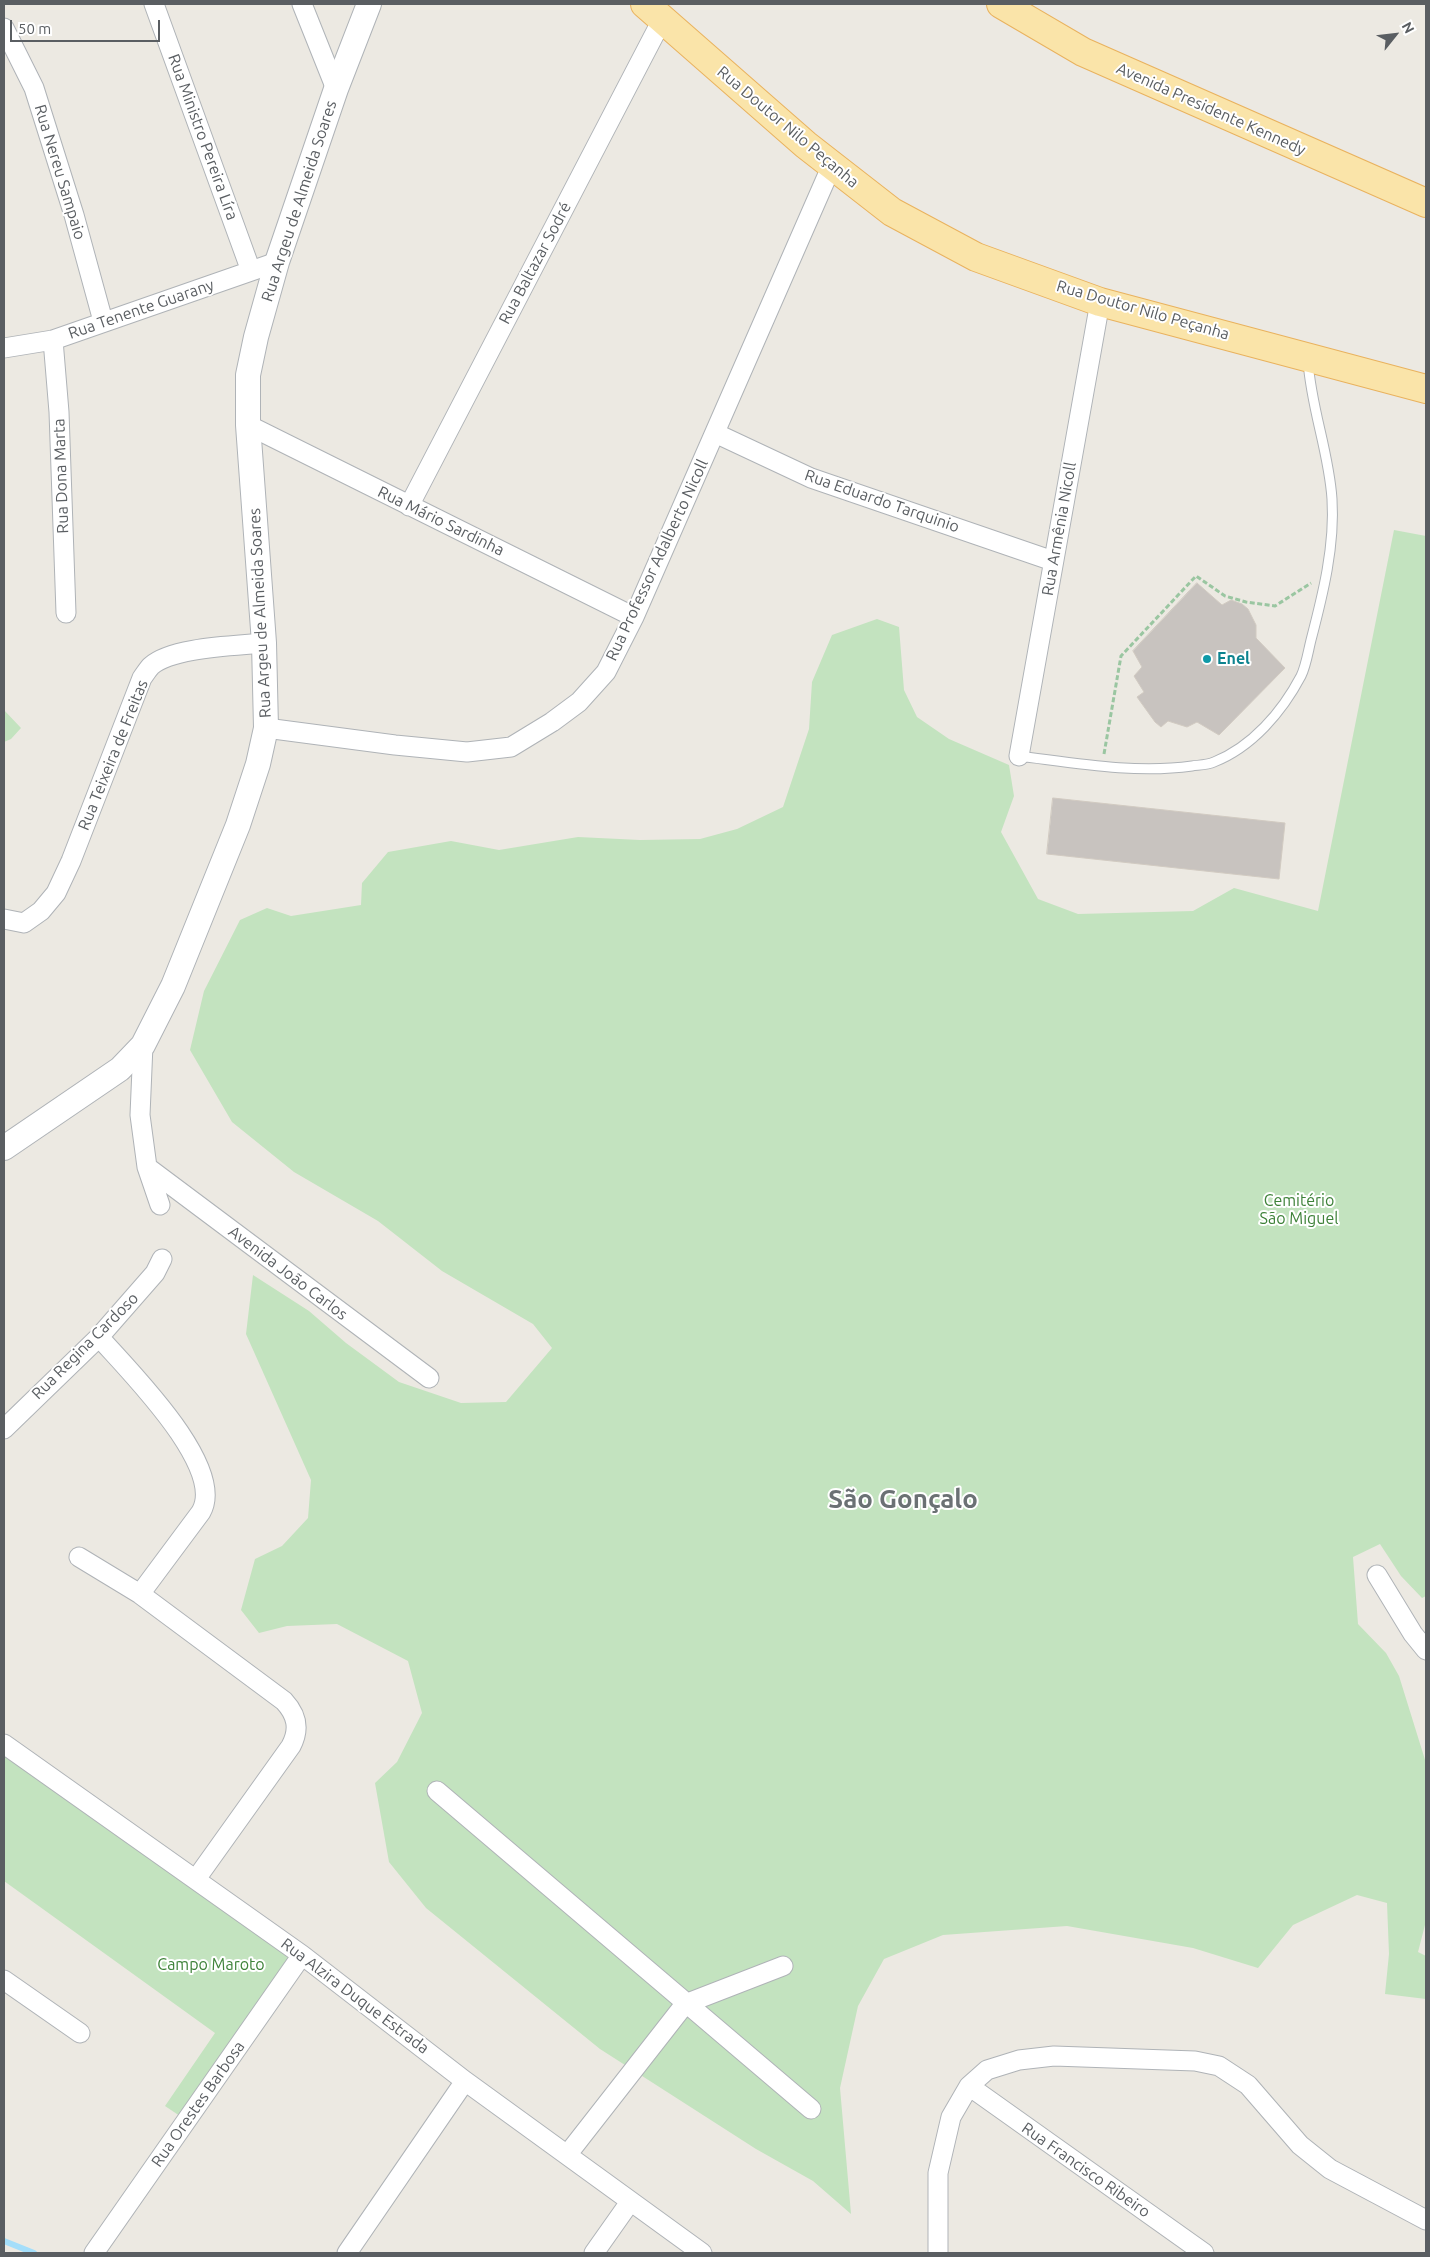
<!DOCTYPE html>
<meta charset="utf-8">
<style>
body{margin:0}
#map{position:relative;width:1430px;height:2257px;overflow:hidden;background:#ece9e2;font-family:Ubuntu,sans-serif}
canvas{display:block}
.frame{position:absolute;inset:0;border:5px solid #5a5e62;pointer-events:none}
.north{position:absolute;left:1370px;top:10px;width:50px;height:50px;-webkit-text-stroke:4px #fff;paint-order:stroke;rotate:61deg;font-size:14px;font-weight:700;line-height:20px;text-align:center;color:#5a5e62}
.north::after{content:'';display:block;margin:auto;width:18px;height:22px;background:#5a5e62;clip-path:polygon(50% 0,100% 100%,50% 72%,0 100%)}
.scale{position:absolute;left:10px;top:20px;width:150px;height:22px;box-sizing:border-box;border:2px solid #5a5e62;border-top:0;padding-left:6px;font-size:15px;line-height:18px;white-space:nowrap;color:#5a5e62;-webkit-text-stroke:4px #fff;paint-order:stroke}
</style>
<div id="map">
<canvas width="1430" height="2257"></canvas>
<div class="frame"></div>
<div class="north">N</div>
<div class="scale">50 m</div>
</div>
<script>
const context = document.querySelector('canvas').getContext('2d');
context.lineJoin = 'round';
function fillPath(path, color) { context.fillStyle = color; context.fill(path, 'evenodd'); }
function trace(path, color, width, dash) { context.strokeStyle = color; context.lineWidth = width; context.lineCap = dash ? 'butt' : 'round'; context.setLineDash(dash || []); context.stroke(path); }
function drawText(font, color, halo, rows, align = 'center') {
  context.font = font + ' Ubuntu,sans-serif'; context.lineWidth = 4; context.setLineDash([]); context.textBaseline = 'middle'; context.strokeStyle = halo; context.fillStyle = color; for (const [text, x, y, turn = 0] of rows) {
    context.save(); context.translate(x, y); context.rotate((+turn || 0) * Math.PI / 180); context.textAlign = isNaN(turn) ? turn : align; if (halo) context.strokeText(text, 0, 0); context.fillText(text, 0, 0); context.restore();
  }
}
const green = new Path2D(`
 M1394,530L1426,536V1596L1422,1598L1401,1576L1380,1544L1353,1557L1358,1624L1386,1653L1399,1676L1426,1763V1921L1418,1952L1426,1956V1999L1385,1994L1389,1954L1387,1903L1357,1895L1293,1925L1258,1968L1193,1948L1067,1926L943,1935L884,1959L858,2006L840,2088L851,2214L813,2181L756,2149L600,2049L426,1908L389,1862L375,1783L397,1762L422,1713L408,1661L337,1624L287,1626L259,1633L241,1610L255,1559L282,1546L308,1518L311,1480L246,1334L253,1275L309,1311L346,1343L399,1382L461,1403L506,1402L552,1348L533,1324L442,1271L378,1221L294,1172L232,1122L190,1050L204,991L240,920L267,908L291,916L361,905L362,883L388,852L451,841L499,850L578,837L640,840L700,839L737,829L783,807L809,729L812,682L832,635L877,619L899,627L904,690L917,717L949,739L1009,765L1014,796L1001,832L1038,899L1078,914L1193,911L1234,888L1318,911Z
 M4,710L21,728L11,739L4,742Z
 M4,1754L292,1957L183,2118L165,2106L215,2033L4,1881Z`);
const stream = new Path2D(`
 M4,2241L34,2253`);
const building = new Path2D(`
 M1197,583L1222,605L1231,600L1242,604L1248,609L1256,625V638L1285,668L1219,735L1197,722L1187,727L1168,721L1161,727L1155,722L1137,697L1144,692L1134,676L1142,667L1133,651Z
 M1053,798L1285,823L1279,879L1047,854Z`);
const path = new Path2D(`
 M1104,754L1121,656L1196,576L1225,596L1246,602L1275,606L1311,583`);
const service = new Path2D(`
 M1019,756C1075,763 1135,774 1192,766C1199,765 1207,765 1214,762C1252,747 1282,712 1301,676C1306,666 1308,652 1311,640C1323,594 1335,546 1332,499C1329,452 1311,408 1308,361`);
const minor = new Path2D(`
 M154,4L251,271
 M302,4L336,89
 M4,28L34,88L74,215L103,321
 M53,340L59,412L66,613
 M4,348L53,340L277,262
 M248,425L634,617
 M715,433L811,478L1053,561
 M409,506L662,20
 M266,728L395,745L467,752L511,747L552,722L579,702L606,672L634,617L832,165
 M1019,756L1100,302
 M4,919L24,923L41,911L56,893L71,861L142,678C145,674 148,669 151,666C172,647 236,646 264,643
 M143,1045L140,1115L147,1167L160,1205
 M147,1167L429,1378
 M99,1337C127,1369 227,1467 201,1512L140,1594
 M4,1429L99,1337L155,1273L162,1259
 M79,1557L140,1594L284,1701C297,1715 300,1729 291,1746L196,1879
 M1377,1575L1413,1634L1426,1650
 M4,1744L302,1955L465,2081L702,2253
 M437,1791L811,2109
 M4,1980L80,2033
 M969,2086L1204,2253
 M567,2155L685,2004L783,1966
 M94,2253L302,1955
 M347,2253L465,2081
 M594,2253L630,2202
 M938,2253V2173L951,2117L969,2086L987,2070L1019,2060L1054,2056L1195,2061L1219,2066L1248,2085L1300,2145L1330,2169L1426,2220`);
const tertiary = new Path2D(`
 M4,1148L120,1069L143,1045L173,986L238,825L258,764L266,728L264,643L248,425V375L256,337L277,262L336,89L369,4`);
const primary = new Path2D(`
 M645,4L806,145L892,212L976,257L1100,302L1426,389
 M1001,4L1083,52L1426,203`);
const markers = [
 [1207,659,5,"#0f9aa8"]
];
const streetNames = [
 ["Avenida Presidente Kennedy",1211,109,24],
 ["Rua Doutor Nilo Peçanha",788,127,40],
 ["Rua Ministro Pereira Líra",203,137,70],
 ["Rua Nereu Sampaio",60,172,73],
 ["Rua Argeu de Almeida Soares",299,201,-72],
 ["Rua Baltazar Sodré",535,263,-62],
 ["Rua Tenente Guarany",141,309,-19],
 ["Rua Doutor Nilo Peçanha",1143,310,16],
 ["Rua Dona Marta",61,476,-92],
 ["Rua Eduardo Tarquinio",882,501,19],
 ["Rua Mário Sardinha",441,521,26],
 ["Rua Armênia Nicoll",1059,529,-80],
 ["Rua Professor Adalberto Nicoll",657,560,-65],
 ["Rua Argeu de Almeida Soares",260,613,-93],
 ["Rua Teixeira de Freitas",113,755,-68],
 ["Avenida João Carlos",288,1273,37],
 ["Rua Regina Cardoso",85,1346,-45],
 ["Rua Alzira Duque Estrada",355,1996,37],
 ["Rua Orestes Barbosa",198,2104,-55],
 ["Rua Francisco Ribeiro",1086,2170,35]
];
const cultureNames = [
 ["Enel",1217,659]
];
const parkNames = [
 ["Cemitério",1299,1201],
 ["São Miguel",1299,1219],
 ["Campo Maroto",211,1965]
];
const townNames = [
 ["São Gonçalo",903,1499]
];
fillPath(green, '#c3e3bf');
trace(stream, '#a4defa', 6);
fillPath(building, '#c8c3bf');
trace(building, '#d1cac1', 1);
trace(service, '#afb3b7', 11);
trace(minor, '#afb3b7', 21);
trace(tertiary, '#afb3b7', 26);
trace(primary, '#e9b25e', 30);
trace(path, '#9ac6a1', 3, [5, 2.5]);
trace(service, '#fff', 9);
trace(minor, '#fff', 19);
trace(tertiary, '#fff', 24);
trace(primary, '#fae4a9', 28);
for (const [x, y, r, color] of markers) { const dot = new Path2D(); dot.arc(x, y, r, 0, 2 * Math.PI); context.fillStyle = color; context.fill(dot); trace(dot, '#fff', 2); }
drawText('16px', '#5a5e62', '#fff', streetNames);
drawText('bold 16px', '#0d838f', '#fff', cultureNames, 'left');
drawText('16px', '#3e8239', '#fff', parkNames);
drawText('bold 26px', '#6b7174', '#fff', townNames);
</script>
